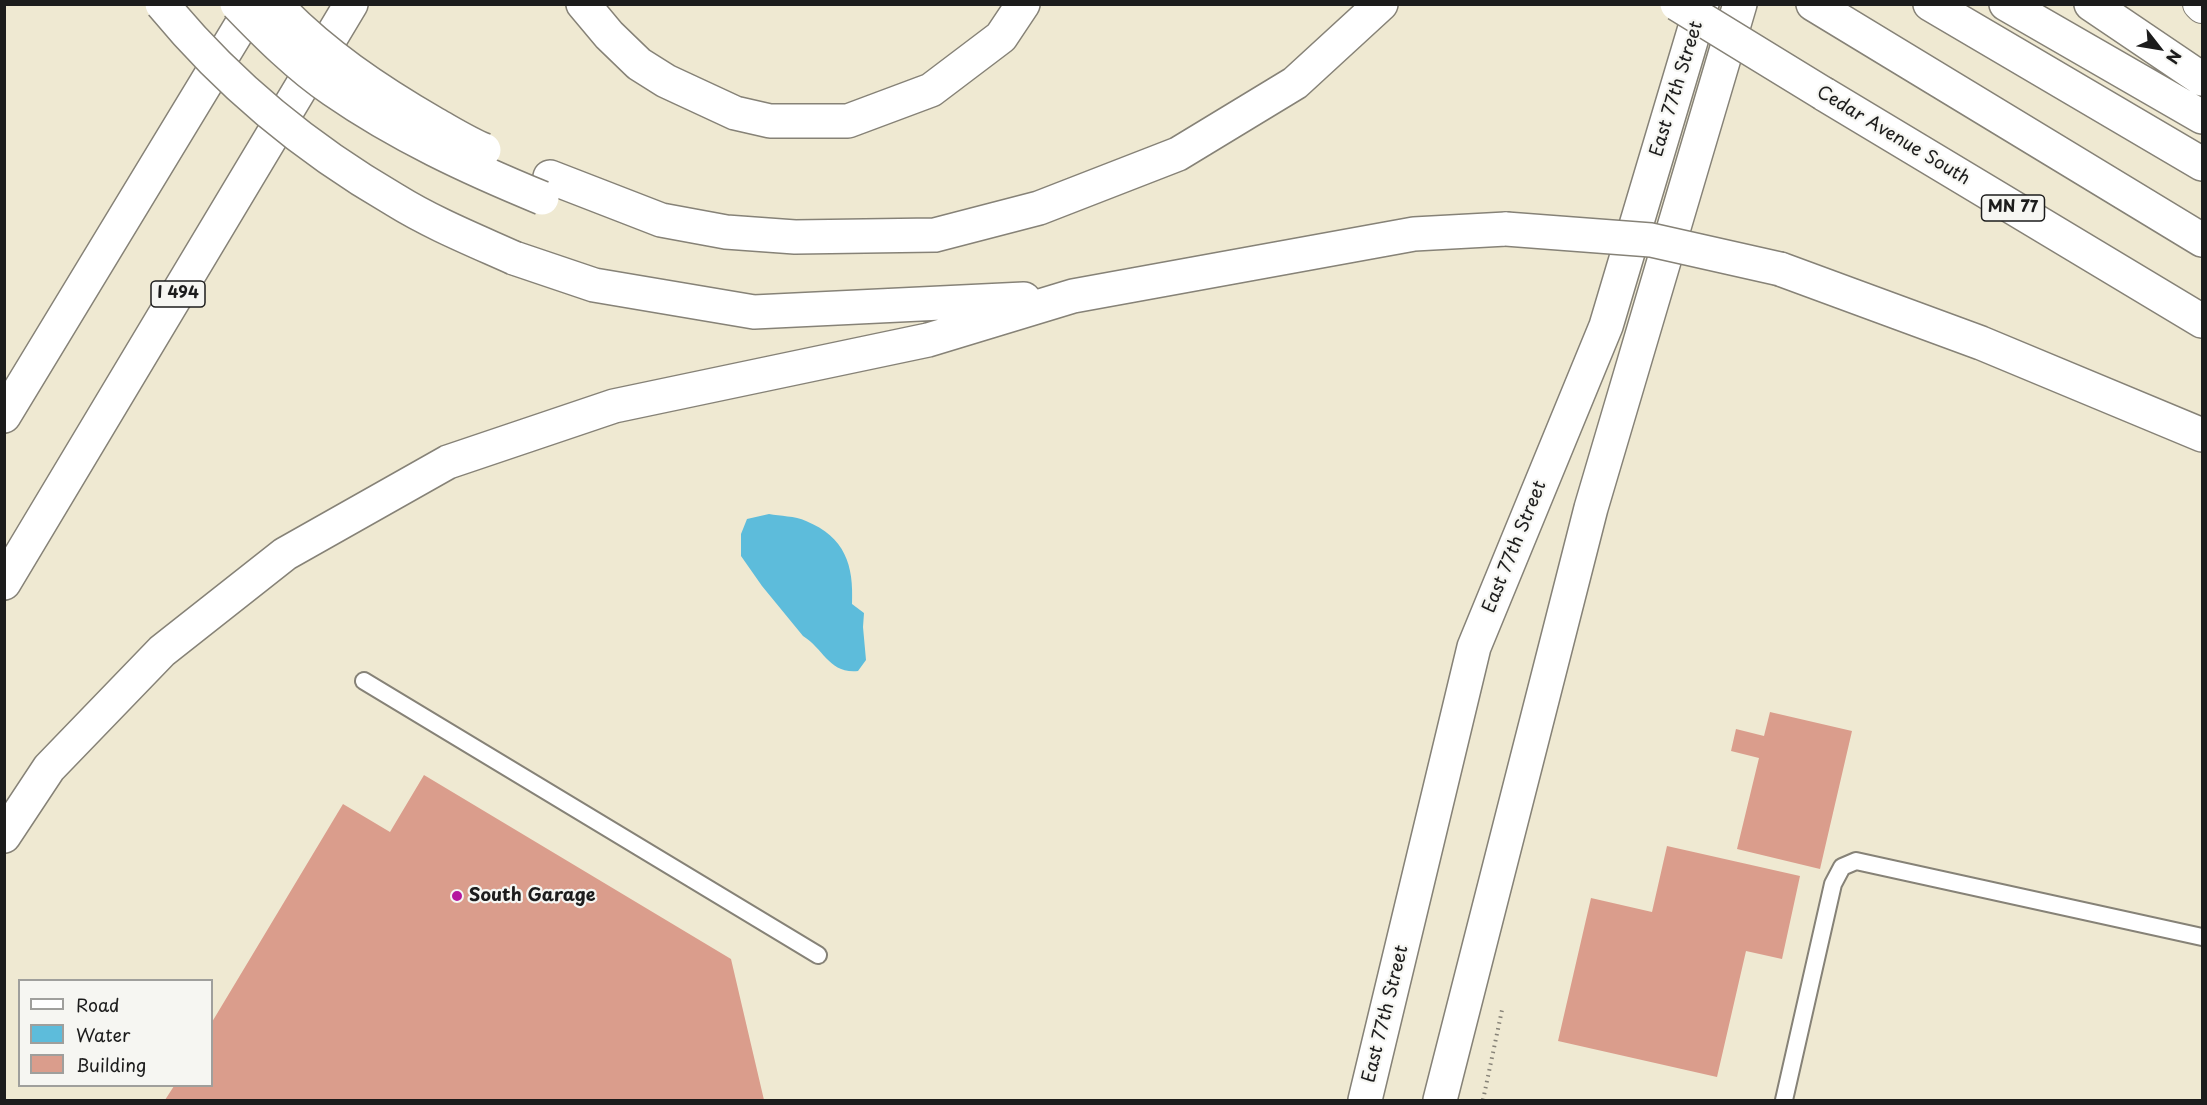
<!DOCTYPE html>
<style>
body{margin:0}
#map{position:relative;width:2207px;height:1105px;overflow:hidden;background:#efe9d2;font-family:"Playpen Sans",sans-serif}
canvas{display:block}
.frame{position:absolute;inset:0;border:6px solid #1c1c1c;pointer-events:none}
.legend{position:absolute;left:18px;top:979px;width:195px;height:108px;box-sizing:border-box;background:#f6f6f2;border:2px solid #9f9f9c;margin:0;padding:8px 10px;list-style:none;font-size:18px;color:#1c1c1c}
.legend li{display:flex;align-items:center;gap:12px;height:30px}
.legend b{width:30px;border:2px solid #9f9f9c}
.north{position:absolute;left:2129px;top:18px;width:60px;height:60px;-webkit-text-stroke:4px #f6f6f2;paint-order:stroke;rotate:121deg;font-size:16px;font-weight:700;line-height:24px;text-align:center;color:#1c1c1c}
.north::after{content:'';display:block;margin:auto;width:21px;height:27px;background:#1c1c1c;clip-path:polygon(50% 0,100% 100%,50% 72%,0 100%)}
</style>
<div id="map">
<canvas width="2207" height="1105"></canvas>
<div class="frame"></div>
<ul class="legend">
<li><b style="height:8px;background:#fff"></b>Road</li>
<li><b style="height:16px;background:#5dbcdb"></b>Water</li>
<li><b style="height:16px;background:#da9d8c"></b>Building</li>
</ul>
<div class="north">N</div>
</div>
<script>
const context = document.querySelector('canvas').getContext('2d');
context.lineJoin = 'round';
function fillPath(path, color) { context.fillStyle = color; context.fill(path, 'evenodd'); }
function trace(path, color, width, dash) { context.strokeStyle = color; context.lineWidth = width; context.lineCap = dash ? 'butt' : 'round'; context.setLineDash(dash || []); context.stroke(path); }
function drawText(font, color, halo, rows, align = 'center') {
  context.font = font + ' "Playpen Sans",sans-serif'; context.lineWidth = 4.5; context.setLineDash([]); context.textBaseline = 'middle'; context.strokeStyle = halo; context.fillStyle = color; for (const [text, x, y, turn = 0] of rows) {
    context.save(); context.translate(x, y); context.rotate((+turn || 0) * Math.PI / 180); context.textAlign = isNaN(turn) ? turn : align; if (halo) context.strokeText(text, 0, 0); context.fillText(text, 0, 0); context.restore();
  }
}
const water = new Path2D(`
 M769,514C780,516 795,516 806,521C845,537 854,565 852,604L864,613L863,627L866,660L858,671C829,674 824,649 803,636L762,586L741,556V534L747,519Z`);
const building = new Path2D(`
 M1770,712L1852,731L1820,869L1737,849L1759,758L1731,751L1736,729L1764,736Z
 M424,775L731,959L764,1100H165L174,1086H212V1022L343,804L390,832Z
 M1667,846L1800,876L1782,959L1746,951L1717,1077L1558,1041L1591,898L1652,912Z`);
const path = new Path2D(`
 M1483,1100L1502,1010`);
const service = new Path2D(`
 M364,681L818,955
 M1784,1100L1833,884L1842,867L1856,861L2202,937`);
const minor = new Path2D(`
 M2199,4L2202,7`);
const tertiary = new Path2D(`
 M1365,1100L1474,647L1606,326L1702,4
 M1440,1100L1591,508L1740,4`);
const motorway = new Path2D(`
 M583,4L609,35L639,64L666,81L735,113L770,121H848L931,90L1001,37L1023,4
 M1813,4L2202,240
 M1930,4L2202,164
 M2006,4L2202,117
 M2091,4L2202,79
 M1824,94L2202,321
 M550,177L661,220L726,232L795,237L935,235L1039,208L1178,154L1295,83L1381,4
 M514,258L594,285L754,312L1024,299
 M1780,269L1981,343L2202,435
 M4,416L254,4
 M4,583L351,4
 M4,836L49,768L162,651L285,554L448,462L614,406L928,340L1073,296L1414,234L1506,229`);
const motorwayBridge = new Path2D(`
 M162,4C227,83 307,149 395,200C432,223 474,240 514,258
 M237,4C267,35 298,66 333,90C398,135 469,168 542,198
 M275,4C321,53 378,91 435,124C451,133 467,143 484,150
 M1677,4L1824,94
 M1506,229L1651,240L1780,269`);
const markers = [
 [457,896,6,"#b5179e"]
];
const shields = [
 [2013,208,63],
 [178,294,54]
];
const shieldNames = [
 ["MN 77",2013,208],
 ["I 494",178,294]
];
const streetNames = [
 ["East 77th Street",1677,89,-73],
 ["Cedar Avenue South",1893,136,31],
 ["East 77th Street",1515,547,-68],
 ["East 77th Street",1386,1014,-76]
];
const poiNames = [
 ["South Garage",469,896]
];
fillPath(water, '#5dbcdb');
fillPath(building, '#da9d8c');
trace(service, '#868277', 20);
trace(minor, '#868277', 34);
trace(tertiary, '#868277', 36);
trace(motorway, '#868277', 36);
trace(path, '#868277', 4, [1.5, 4.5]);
trace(service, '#fff', 16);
trace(minor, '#fff', 32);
trace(tertiary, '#fff', 33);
trace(motorway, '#fff', 33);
trace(motorwayBridge, '#868277', 36, []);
trace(motorwayBridge, '#fff', 33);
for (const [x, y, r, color] of markers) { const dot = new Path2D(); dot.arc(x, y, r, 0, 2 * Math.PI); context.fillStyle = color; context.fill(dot); trace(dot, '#f6f6f2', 2); }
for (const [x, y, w] of shields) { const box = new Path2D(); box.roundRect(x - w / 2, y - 13, w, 26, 4.5); context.fillStyle = '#f6f6f2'; context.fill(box); trace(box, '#1c1c1c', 1.5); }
drawText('bold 16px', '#1c1c1c', null, shieldNames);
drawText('18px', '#1c1c1c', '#f6f6f2', streetNames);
drawText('bold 18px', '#1c1c1c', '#f6f6f2', poiNames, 'left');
</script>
